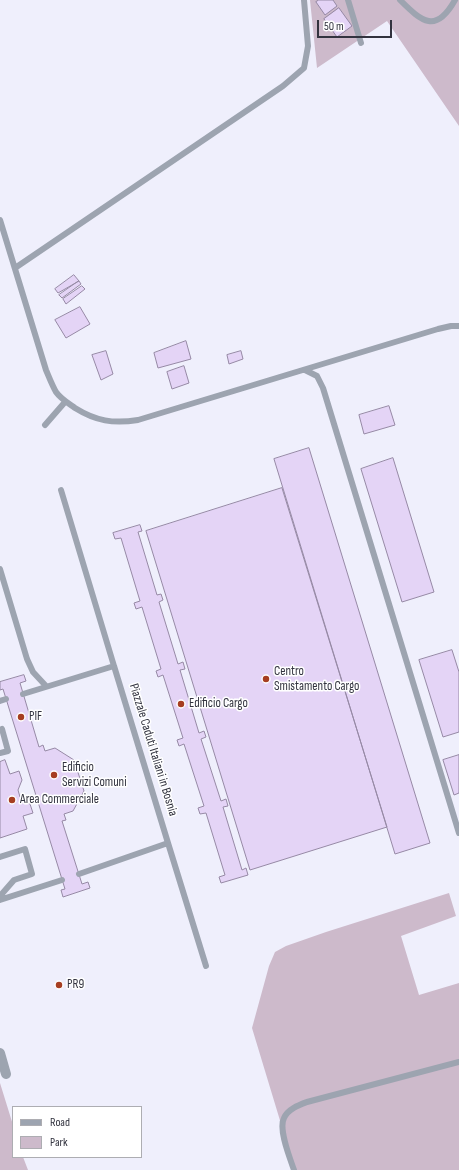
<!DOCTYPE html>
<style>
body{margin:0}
#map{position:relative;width:459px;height:1170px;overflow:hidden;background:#efeffc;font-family:"Sofia Sans Condensed",sans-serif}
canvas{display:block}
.legend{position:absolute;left:12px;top:1106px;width:130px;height:52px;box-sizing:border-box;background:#fff;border:1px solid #adadb2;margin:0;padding:5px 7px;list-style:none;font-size:12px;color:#32333f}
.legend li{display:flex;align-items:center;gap:8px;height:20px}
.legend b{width:20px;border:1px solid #adadb2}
.scale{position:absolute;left:317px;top:20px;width:75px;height:18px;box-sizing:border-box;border:2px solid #32333f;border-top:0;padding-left:5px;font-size:12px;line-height:14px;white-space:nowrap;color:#32333f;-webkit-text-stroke:3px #fff;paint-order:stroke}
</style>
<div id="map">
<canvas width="459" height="1170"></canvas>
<ul class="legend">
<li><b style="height:5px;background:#9da4b0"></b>Road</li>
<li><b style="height:11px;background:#cdbacb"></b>Park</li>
</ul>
<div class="scale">50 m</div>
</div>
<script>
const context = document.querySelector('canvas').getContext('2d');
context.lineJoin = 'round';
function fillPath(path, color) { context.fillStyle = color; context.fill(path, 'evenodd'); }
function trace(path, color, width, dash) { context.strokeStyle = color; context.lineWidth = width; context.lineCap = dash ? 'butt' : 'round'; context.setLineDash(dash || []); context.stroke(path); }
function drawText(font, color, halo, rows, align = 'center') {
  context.font = font + ' "Sofia Sans Condensed",sans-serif'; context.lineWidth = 3; context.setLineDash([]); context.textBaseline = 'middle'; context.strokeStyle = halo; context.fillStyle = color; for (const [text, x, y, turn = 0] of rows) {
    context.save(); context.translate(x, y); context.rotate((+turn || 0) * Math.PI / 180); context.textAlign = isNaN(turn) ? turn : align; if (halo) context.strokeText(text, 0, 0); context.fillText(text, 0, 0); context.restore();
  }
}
const green = new Path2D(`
 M310,0H459V126L387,21L317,68Z
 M449,893L456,916L401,936L419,995L459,983V1170H295L252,1028L269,966L275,952L286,946L326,932Z
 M0,1083L13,1125V1157H23L28,1170H0Z`);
const building = new Path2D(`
 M319,0H333L337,6L325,15L316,2Z
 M339,8L352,26L337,37L324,19Z
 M74,275L79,281L58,293L55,289Z
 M79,281L81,284L62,298L59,295Z
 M82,286L85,289L66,304L63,299Z
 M80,307L90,324L66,338L55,320Z
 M186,341L191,359L158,368L154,353Z
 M106,351L113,374L101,380L92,355Z
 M241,351L243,359L229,364L227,355Z
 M184,366L189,383L172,389L167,372Z
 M389,406L395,425L364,434L359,415Z
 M309,448L430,843L395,854L274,459Z
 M393,458L434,592L402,602L361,469Z
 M282,488L387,827L250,870L146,531Z
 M140,525L142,531L138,532L157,595L161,594L163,600L159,602L178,664L183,662L185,669L180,670L199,733L204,731L206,737L201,739L221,801L226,799L228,806L223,807L242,870L246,868L248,875L221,883L219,877L225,875L206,813L200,814L198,808L204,806L184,744L179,746L177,740L183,738L163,675L158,677L156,671L161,669L142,607L136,609L134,603L140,601L121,538L115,539L113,533Z
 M452,650L459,672V732L443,737L419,660Z
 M24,675L26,681L20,683L39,747L43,745L45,751L55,748L74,760L84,791L73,811L64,814L66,820L62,821L82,884L88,882L90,888L63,897L61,890L65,889L3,689L0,690V682Z
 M459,755V793L454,795L443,760Z
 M5,760L10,774L19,771L22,780L18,790L20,797L30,804L33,813L23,816L27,829L0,838V762Z`);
const lane = new Path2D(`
 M348,0L361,43
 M400,0C422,22 436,34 455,0
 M0,220L46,370C49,377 52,385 56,392C61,399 68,403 75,408C96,421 113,424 138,420L438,329L451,326H459
 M15,268L283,86L304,68L308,46L304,0
 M305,370L317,376L323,388L459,833
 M45,425L65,402
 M61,490L114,666
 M0,569L27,659L33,672L46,686
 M23,694L114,666L168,843L79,874
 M0,701L6,699
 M0,730L2,729L8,751L0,753
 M168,843L206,966
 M0,857L25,849L32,874L14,880L0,896
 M0,900L62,880
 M294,1170C290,1158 278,1129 284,1118C288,1109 299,1105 307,1102L459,1062`);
const street = new Path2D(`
 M0,1053L6,1074`);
const markers = [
 [266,679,4,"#a63e21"],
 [181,704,4,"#a63e21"],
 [21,717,4,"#a63e21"],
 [54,775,4,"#a63e21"],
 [12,800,4,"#a63e21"],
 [59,985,4,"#a63e21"]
];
const poiNames = [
 ["Centro",274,672],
 ["Smistamento Cargo",274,687],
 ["Edificio Cargo",189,704],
 ["PIF",29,717],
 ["Edificio",62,768],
 ["Servizi Comuni",62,783],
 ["Area Commerciale",20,800],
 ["PR9",67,985]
];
const streetNames = [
 ["Piazzale Caduti Italiani in Bosnia",153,750,73]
];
fillPath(green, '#cdbacb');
fillPath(building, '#e4d4f6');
trace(building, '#9689a5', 1);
trace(lane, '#9da4b0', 6);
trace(street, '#9da4b0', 10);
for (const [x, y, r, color] of markers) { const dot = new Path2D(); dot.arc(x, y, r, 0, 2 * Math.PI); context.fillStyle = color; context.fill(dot); trace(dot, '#fff', 1.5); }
drawText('13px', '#32333f', '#fff', poiNames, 'left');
drawText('13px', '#32333f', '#fff', streetNames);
</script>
